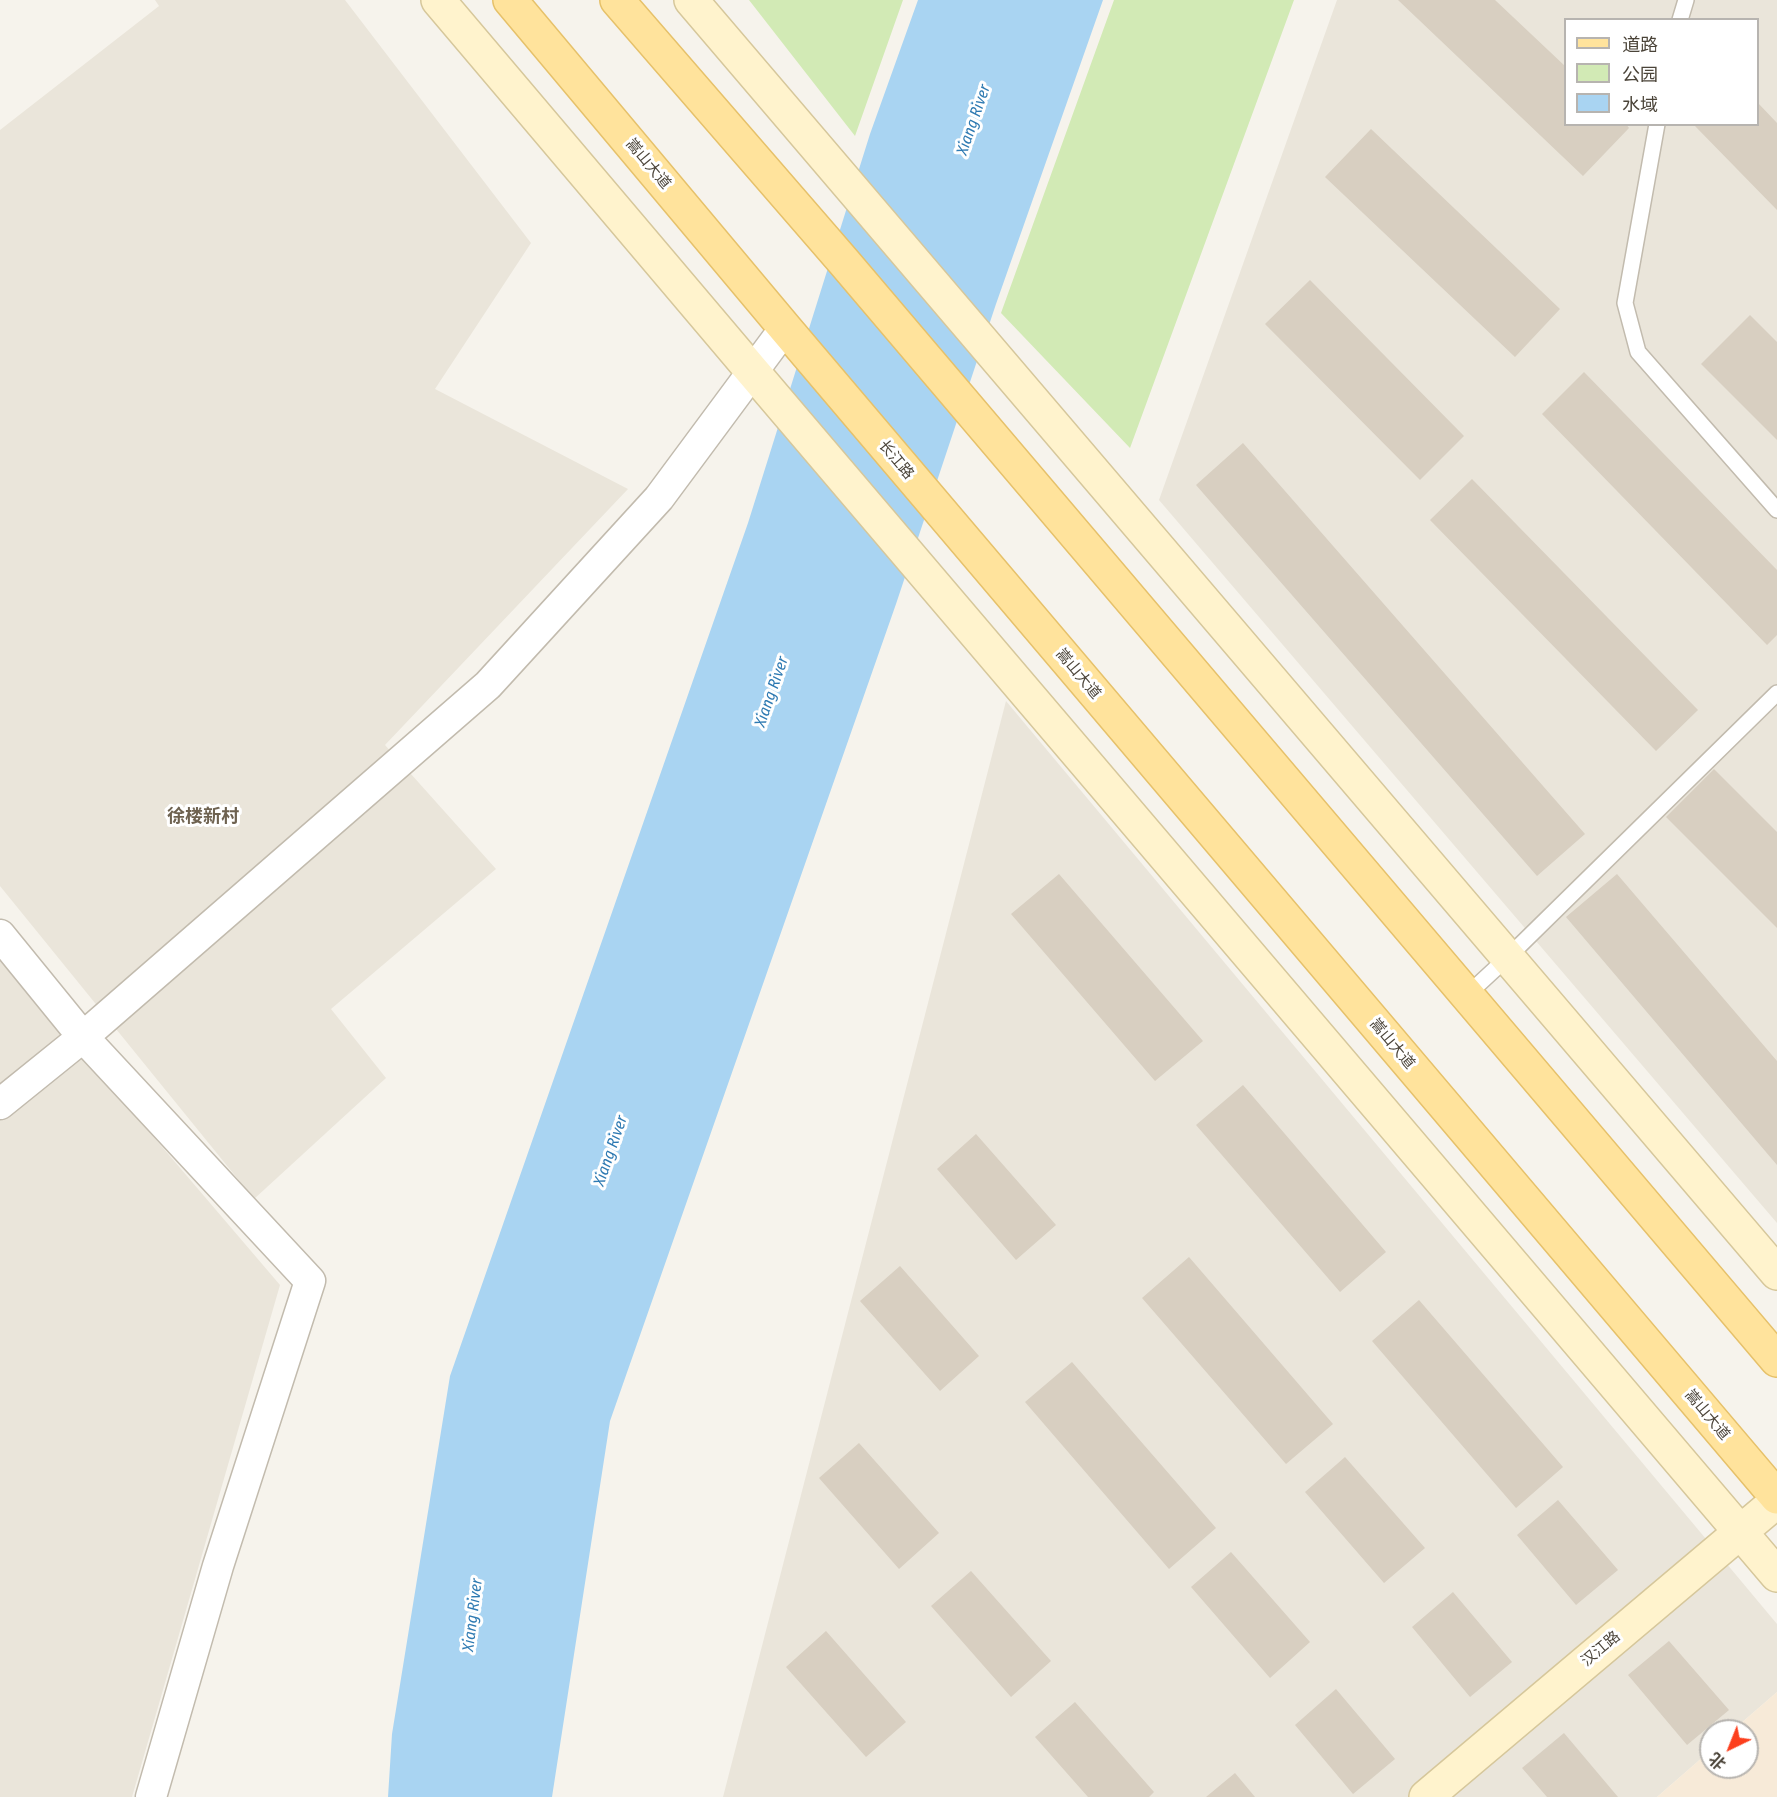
<!DOCTYPE html>
<meta charset="utf-8">
<style>
body{margin:0}
#map{position:relative;width:1777px;height:1797px;overflow:hidden;background:#f6f3ec;font-family:"Fira Sans Condensed","Noto Sans SC",sans-serif}
canvas{display:block}
.legend{position:absolute;left:1564px;top:18px;width:195px;height:108px;box-sizing:border-box;background:#fff;border:2px solid #b7b4b0;margin:0;padding:8px 10px;list-style:none;font-size:18px;color:#4b4439}
.legend li{display:flex;align-items:center;gap:12px;height:30px}
.legend b{width:30px;border:2px solid #b7b4b0}
.north{position:absolute;left:1699px;top:1719px;width:60px;height:60px;box-sizing:border-box;background:#fff;border:2px solid #b7b4b0;border-radius:50%;rotate:223deg;font-size:16px;font-weight:700;line-height:24px;text-align:center;color:#4b4439}
.north::after{content:'';display:block;margin:auto;width:21px;height:27px;background:#fc3f1d;clip-path:polygon(50% 0,100% 100%,50% 72%,0 100%)}
</style>
<div id="map">
<canvas width="1777" height="1797"></canvas>
<ul class="legend">
<li><b style="height:8px;background:#ffe39c"></b>道路</li>
<li><b style="height:16px;background:#d2eab5"></b>公园</li>
<li><b style="height:16px;background:#a9d4f2"></b>水域</li>
</ul>
<div class="north">北</div>
</div>
<script>
const context = document.querySelector('canvas').getContext('2d');
context.lineJoin = 'round';
function fillPath(path, color) { context.fillStyle = color; context.fill(path, 'evenodd'); }
function trace(path, color, width, dash) { context.strokeStyle = color; context.lineWidth = width; context.lineCap = dash ? 'butt' : 'round'; context.setLineDash(dash || []); context.stroke(path); }
function drawText(font, color, halo, rows, align = 'center') {
  context.font = font + ' "Fira Sans Condensed","Noto Sans SC",sans-serif'; context.lineWidth = 6; context.setLineDash([]); context.textBaseline = 'middle'; context.strokeStyle = halo; context.fillStyle = color; for (const [text, x, y, turn = 0] of rows) {
    context.save(); context.translate(x, y); context.rotate((+turn || 0) * Math.PI / 180); context.textAlign = isNaN(turn) ? turn : align; if (halo) context.strokeText(text, 0, 0); context.fillText(text, 0, 0); context.restore();
  }
}
const residential = new Path2D(`
 M155,0H345L531,243L435,389L628,489L385,745L496,869L331,1009L386,1078L254,1199L0,886V130L159,6Z
 M1337,0H1777V1223L1159,500ZM1566,20H1758V124H1566Z
 M1006,701L1777,1624V1692L1732,1731H1711V1750L1657,1797H723Z
 M0,957L280,1285L132,1797H0Z`);
const commercial = new Path2D(`
 M1777,1692V1797H1657L1711,1750V1767H1747V1731H1732Z`);
const green = new Path2D(`
 M749,0H903L855,136Z
 M1114,0H1294L1130,448L1001,313Z`);
const water = new Path2D(`
 M918,0H1103L996,304L896,604L610,1421L552,1797H388L392,1734L450,1376L748,523L870,134Z`);
const building = new Path2D(`
 M1398,0H1495L1566,67V124H1626L1629,128L1583,176Z
 M1758,103L1777,123V210L1695,126L1758,124Z
 M1371,129L1560,309L1515,357L1325,177Z
 M1310,280L1464,436L1420,480L1265,324Z
 M1750,315L1777,342V440L1701,364Z
 M1584,372L1777,570V635L1767,645L1542,414Z
 M1243,443L1585,834L1537,876L1196,485Z
 M1472,479L1698,710L1656,751L1430,520Z
 M1714,769L1777,832V928L1666,817Z
 M1059,874L1203,1041L1155,1081L1011,914Z
 M1617,874L1777,1061V1165L1566,917Z
 M1243,1085L1386,1252L1340,1292L1196,1125Z
 M976,1134L1056,1225L1016,1260L937,1169Z
 M1189,1257L1333,1424L1286,1464L1142,1298Z
 M900,1266L979,1356L940,1391L860,1301Z
 M1419,1300L1563,1467L1516,1508L1372,1341Z
 M1072,1362L1216,1528L1169,1569L1025,1402Z
 M859,1443L939,1533L899,1569L819,1478Z
 M1345,1457L1425,1548L1384,1583L1305,1492Z
 M1558,1500L1618,1570L1576,1605L1517,1535Z
 M1231,1552L1310,1642L1270,1678L1191,1587Z
 M971,1571L1051,1661L1011,1697L931,1606Z
 M1453,1592L1512,1662L1470,1697L1412,1627Z
 M826,1631L906,1722L866,1757L786,1667Z
 M1669,1641L1729,1710L1687,1745L1628,1675Z
 M1336,1689L1395,1759L1353,1794L1295,1725Z
 M1075,1702L1154,1792L1149,1797H1088L1035,1737Z
 M1564,1733L1618,1797H1547L1522,1768Z
 M1235,1773L1255,1797H1206Z`);
const lane = new Path2D(`
 M1680,20L1686,0
 M1657,124L1625,303L1638,352L1777,510
 M1467,995L1508,957L1777,693`);
const street = new Path2D(`
 M0,935L83,1037L0,1104
 M151,1797L218,1566L310,1281L83,1037L488,685L659,498L785,328`);
const secondary = new Path2D(`
 M438,0L753,372L1777,1575
 M691,0L1777,1273
 M1426,1797L1777,1501`);
const primary = new Path2D(`
 M510,0L785,328L1777,1497
 M617,0L844,262L1777,1360`);
const streetNames = [
 ["嵩山大道",648,164,50],
 ["长江路",896,460,50],
 ["嵩山大道",1078,674,50],
 ["嵩山大道",1392,1044,50],
 ["嵩山大道",1707,1415,50],
 ["汉江路",1601,1649,-40]
];
const waterNames = [
 ["Xiang River",974,120,-71],
 ["Xiang River",772,692,-71],
 ["Xiang River",611,1151,-71],
 ["Xiang River",473,1615,-83]
];
const quarterNames = [
 ["徐楼新村",203,817]
];
fillPath(residential, '#eae5da');
fillPath(commercial, '#f7ead8');
fillPath(green, '#d2eab5');
fillPath(water, '#a9d4f2');
fillPath(building, '#d8cfc1');
trace(lane, '#c2bbae', 18);
trace(street, '#c2bbae', 33);
trace(secondary, '#d6c79b', 36);
trace(primary, '#e6c16a', 36);
trace(lane, '#fff', 15);
trace(street, '#fff', 30);
trace(secondary, '#fff3cd', 33);
trace(primary, '#ffe39c', 33);
drawText('15px', '#4b4439', '#fff', streetNames);
drawText('italic 16px', '#2e7ab2', '#fff', waterNames);
drawText('bold 18px', '#6e6250', '#fff', quarterNames);
</script>
